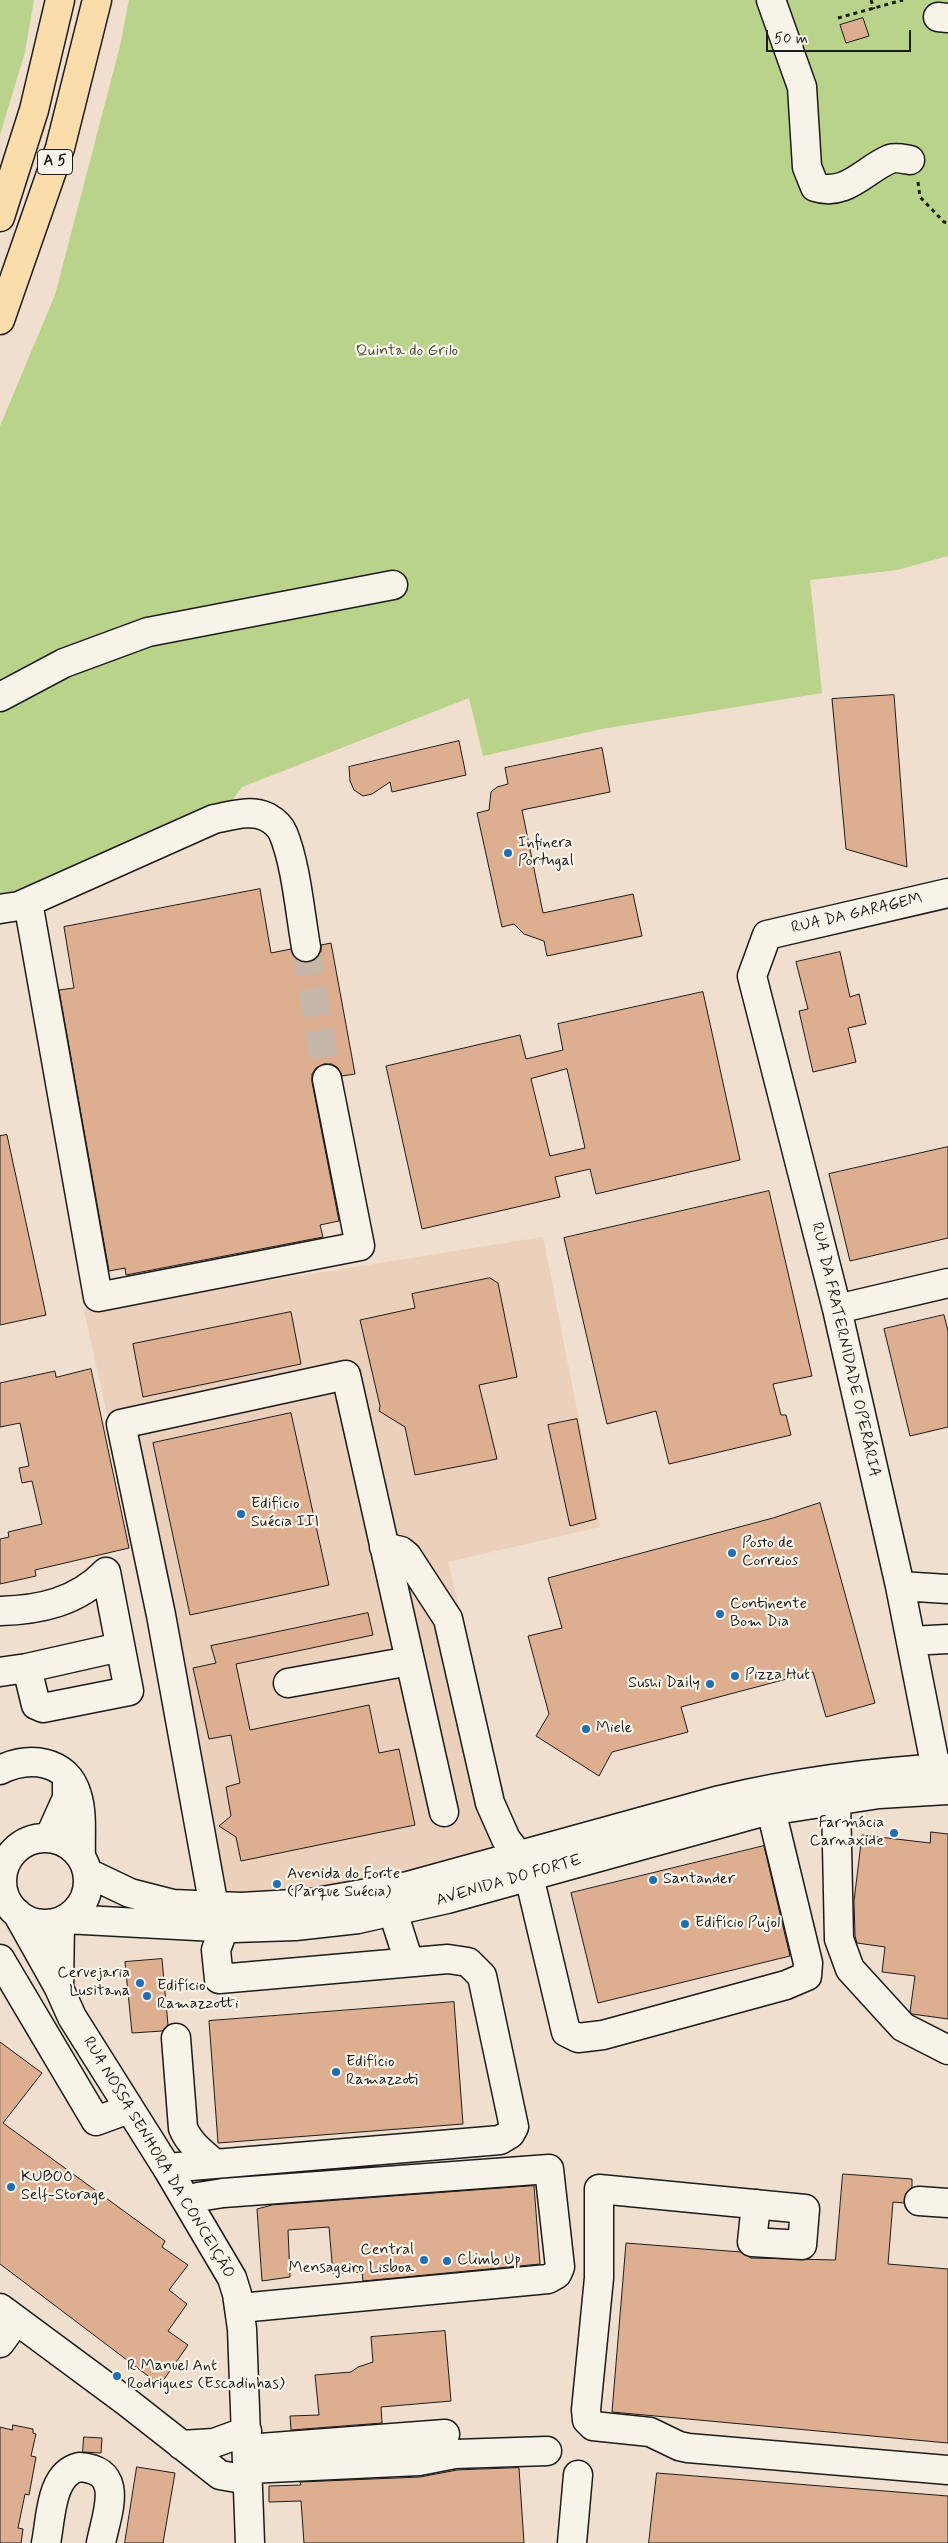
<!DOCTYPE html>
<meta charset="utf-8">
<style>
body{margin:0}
#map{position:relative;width:948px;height:2543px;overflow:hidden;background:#f0dece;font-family:Mynerve,sans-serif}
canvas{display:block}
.scale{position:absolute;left:766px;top:30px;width:145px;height:22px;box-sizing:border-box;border:2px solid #1c1c1c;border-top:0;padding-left:6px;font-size:15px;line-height:18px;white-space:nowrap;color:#1c1c1c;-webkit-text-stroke:4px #f7f3e8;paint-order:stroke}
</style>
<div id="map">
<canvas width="948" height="2543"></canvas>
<div class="scale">50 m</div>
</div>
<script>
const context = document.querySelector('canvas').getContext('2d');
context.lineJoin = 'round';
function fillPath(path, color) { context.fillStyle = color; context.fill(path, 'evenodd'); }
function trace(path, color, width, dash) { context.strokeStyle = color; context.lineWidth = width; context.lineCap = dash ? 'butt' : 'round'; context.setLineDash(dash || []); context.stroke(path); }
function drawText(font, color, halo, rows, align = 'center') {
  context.font = font + ' Mynerve,sans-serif'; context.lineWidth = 4.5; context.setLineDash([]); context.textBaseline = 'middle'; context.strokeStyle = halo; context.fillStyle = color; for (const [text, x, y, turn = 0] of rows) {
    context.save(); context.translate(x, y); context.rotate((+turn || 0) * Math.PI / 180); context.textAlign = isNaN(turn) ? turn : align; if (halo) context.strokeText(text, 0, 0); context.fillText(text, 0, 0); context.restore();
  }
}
const built = new Path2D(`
 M543,1237L600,1527L448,1562L514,1837L499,1854L377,1882L208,1901L136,1546L84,1310Z`);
const green = new Path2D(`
 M0,0H34L25,52L0,135Z
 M129,0H948V556L897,570L810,580L822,693L602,729L483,756L469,698L242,787L231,802L0,897V426L55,295L120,46Z`);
const building = new Path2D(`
 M863,18L869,36L846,43L840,25Z
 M894,695L907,867L846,849L832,699Z
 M459,741L466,775L392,792L390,782L372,794L363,796L354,790L350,781L349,767Z
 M602,748L610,792L522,810L543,913L633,894L642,936L547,956L544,941L524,934L514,924L502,927L477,813L489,810L491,792L497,787L508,784L505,768Z
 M260,889L271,953L291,949L294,957L301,962H308L316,959L321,952V945L331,943L355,1074L342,1076L338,1068L332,1064H324L316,1068L312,1074V1082L339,1221L320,1225L323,1237L126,1275L125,1268L109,1271L59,990L74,988L64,927Z
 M840,952L850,997L859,994L866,1024L848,1028L856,1062L813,1072L799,1011L808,1009L796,962Z
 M703,992L740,1160L596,1194L590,1169L555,1177L560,1197L422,1229L386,1066L520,1035L526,1059L563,1050L558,1024ZM567,1069L585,1148L550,1156L531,1079Z
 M7,1135L46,1315L0,1325V1136Z
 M948,1147V1238L850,1261L829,1174Z
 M769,1191L812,1376L773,1384L781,1415H786L791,1435L669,1464L656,1411L607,1424L564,1238Z
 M490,1278L498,1283L517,1377L479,1385L497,1459L415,1475L405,1427L379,1411L380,1406L360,1320L415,1308L412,1294Z
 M291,1312L301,1364L143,1397L133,1344Z
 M944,1315L948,1331V1427L910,1436L884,1329Z
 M91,1369L129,1548L35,1570L36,1576L0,1584V1539L9,1537L8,1532L42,1524L32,1481L22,1483L19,1468L29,1466L20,1423L0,1427V1383L55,1371L56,1377Z
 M291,1413L329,1585L190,1615L153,1443Z
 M577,1419L596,1519L570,1526L548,1425Z
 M820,1503L875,1703L826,1717L813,1672L681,1707L688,1732L612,1752L599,1776L536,1736L549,1714L528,1636L562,1628L548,1578L773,1518Z
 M368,1613L373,1635L236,1664L250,1730L369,1705L379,1753L399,1749L415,1825L241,1861L236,1837L219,1826L231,1816L226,1787L240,1783L231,1735L209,1739L193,1668L216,1663L211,1646Z
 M931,1832L948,1834V2019L912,2014L910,2012L915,1976L882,1972L885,1947L857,1943L855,1936L854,1901L862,1835L930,1843Z
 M764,1846L790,1956L598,2003L571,1893Z
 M162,1959L168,2025L162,2031L132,2033L125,1962Z
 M454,2002L463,2124L218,2143L209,2021Z
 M0,2042L42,2073L3,2123L165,2241L162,2247L188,2265L169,2290L187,2304L168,2331L188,2345L160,2385L0,2264Z
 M843,2174L912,2179V2187L906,2193L904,2203L893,2202L888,2264L948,2269V2443L612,2412L626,2243L741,2252L751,2258L835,2260Z
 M534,2186L540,2264L363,2281L362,2272L333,2274L329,2227L288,2230L290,2277L262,2281L257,2209L272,2205Z
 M445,2331L451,2401L381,2407L382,2423L291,2430L290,2416L319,2415L315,2375L351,2372L358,2367L373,2362L371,2337Z
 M13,2425L33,2429V2433L36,2434L31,2456L36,2457L29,2495L25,2494L18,2528L23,2529L21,2543H0V2427L12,2430Z
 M84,2437L102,2438L101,2453L83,2452Z
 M137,2467L175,2473L163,2543H125Z
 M519,2468L524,2543H304L301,2501L269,2502V2486L301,2485L300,2482L420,2477L457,2470Z
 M657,2473L948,2496V2543H649Z`);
const minorTunnel = new Path2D(`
 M306,947L327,1079`);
const path = new Path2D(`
 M871,0L874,9
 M838,18L903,0
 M918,182L920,197L944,222L948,223`);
const minor = new Path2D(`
 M771,0L802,87L807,167L815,187C846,197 864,170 890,159C896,157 904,159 910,160
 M938,17L948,18
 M0,697L64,663L148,632L393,585
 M28,902L98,1297L360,1246L327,1079
 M0,909L19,906L214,819C231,816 250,809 267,817C274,821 280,826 283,833C296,864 300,913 306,947
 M837,1309L948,1283
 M384,1547L401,1551L407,1556L448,1619L490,1803L506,1839L519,1856
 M900,1586L948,1589
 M0,1611C40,1610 77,1602 106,1572L129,1691L43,1708L36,1705L27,1668L0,1672
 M911,1641L948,1639
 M27,1668L120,1647
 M288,1683L410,1661
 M936,1769L900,1586L837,1309L752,976L767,935L948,893
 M0,1770C29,1756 67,1759 77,1795C83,1814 80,1837 81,1857
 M836,1800L839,1939L850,1969L903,2027L948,2050
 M49,1838L67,1798V1778
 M2 1881a43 43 0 1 1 86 0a43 43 0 1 1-86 0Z
 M88,1873L130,1893L173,1904L241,1907L311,1903L408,1886L720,1800C796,1782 871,1772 948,1768
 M529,1876L566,2032L578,2038L603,2035L786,1985L807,1976L808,1963L771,1810
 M214,1907L161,1615L121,1424L346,1375L444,1812
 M393,1912L409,1962
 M17,1913L59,1988L72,2017L167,2168L232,2278L237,2294L242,2329L250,2543
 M65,1919L234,1928L295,1926L358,1919L447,1899L762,1812L879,1794L948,1790
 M0,1959L96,2121L129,2109
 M59,1987L60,1922
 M176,2038L183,2128C189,2143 202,2153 214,2163
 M167,2168L500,2140L510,2134L514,2127L482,1976L468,1962L448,1959L219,1979L216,1950L224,1928
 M919,2201L948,2203
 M188,2202L198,2197L223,2193L549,2169L560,2267L557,2274L548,2279L240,2308
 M756,2204L752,2242L802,2245L805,2209L599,2189V2278L586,2410L587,2420L593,2426L650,2432L679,2446L688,2448L948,2470
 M0,2308L127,2402L220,2475L248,2480
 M0,2343L16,2321
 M181,2445L214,2443L247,2431
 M247,2449L445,2434
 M248,2469L419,2461L455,2454L547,2451
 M46,2543C51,2519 50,2474 79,2467C126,2470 107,2512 101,2543
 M572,2543L578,2475`);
const highway = new Path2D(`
 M0,217L34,110L60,0
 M0,320L60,148L97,0`);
const markers = [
 [508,853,5,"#1f6fb2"],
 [241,1514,5,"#1f6fb2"],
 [732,1553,5,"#1f6fb2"],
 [720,1614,5,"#1f6fb2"],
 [735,1676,5,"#1f6fb2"],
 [710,1684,5,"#1f6fb2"],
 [586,1729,5,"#1f6fb2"],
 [894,1833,5,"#1f6fb2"],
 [653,1880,5,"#1f6fb2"],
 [277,1884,5,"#1f6fb2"],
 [685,1924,5,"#1f6fb2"],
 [140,1983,5,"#1f6fb2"],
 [147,1996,5,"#1f6fb2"],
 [336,2072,5,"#1f6fb2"],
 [11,2187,5,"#1f6fb2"],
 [424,2260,5,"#1f6fb2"],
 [447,2261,5,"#1f6fb2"],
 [117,2376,5,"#1f6fb2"]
];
const shields = [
 [55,162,35]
];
const shieldNames = [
 ["A 5",55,162]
];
const parkNames = [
 ["Quinta do Grilo",407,352]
];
const poiNames = [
 ["Infinera",518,844],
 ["Portugal",518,862],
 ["Edifício",251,1505],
 ["Suécia III",251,1523],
 ["Posto de",742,1544],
 ["Correios",742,1562],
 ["Continente",730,1605],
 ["Bom Dia",730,1623],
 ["Pizza Hut",745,1676],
 ["Sushi Daily",700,1684,"right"],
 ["Miele",596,1729],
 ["Farmácia",884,1824,"right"],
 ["Carnaxide",884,1842,"right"],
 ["Avenida do Forte",287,1875],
 ["(Parque Suécia)",287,1893],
 ["Santander",663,1880],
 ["Edifício Pujol",695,1924],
 ["Cervejaria",130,1974,"right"],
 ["Lusitana",130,1992,"right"],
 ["Edifício",157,1987],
 ["Ramazzotti",157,2005],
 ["Edifício",346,2063],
 ["Ramazzoti",346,2081],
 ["KUBOO",21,2178],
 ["Self-Storage",21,2196],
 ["Central",414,2251,"right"],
 ["Mensageiro Lisboa",414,2269,"right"],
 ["Climb Up",457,2261],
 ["R Manuel Ant",127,2367],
 ["Rodrigues (Escadinhas)",127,2385]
];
const streetNames = [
 ["RUA DA GARAGEM",857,914,-13],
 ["RUA DA FRATERNIDADE OPERÁRIA",845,1350,77],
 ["AVENIDA DO FORTE",509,1881,-16],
 ["RUA NOSSA SENHORA DA CONCEIÇÃO",158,2158,59]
];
fillPath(built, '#ebd0bb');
fillPath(green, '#bad38b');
fillPath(building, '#deae90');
trace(building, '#1c1c1c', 1);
trace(minorTunnel, '#c6b7aa', 28, [28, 14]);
trace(minor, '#1c1c1c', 31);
trace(highway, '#1c1c1c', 31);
trace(path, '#1c1c1c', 3, [4, 4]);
trace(minor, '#f7f3e8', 28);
trace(highway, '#faddab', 28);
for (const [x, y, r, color] of markers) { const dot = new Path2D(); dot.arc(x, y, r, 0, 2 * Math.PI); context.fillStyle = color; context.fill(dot); trace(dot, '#f7f3e8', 2); }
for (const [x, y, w] of shields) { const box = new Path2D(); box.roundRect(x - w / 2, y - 12.5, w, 25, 4); context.fillStyle = '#f7f3e8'; context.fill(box); trace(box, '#1c1c1c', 1); }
drawText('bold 15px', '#1c1c1c', null, shieldNames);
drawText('16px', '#4b533d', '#f7f3e8', parkNames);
drawText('16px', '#1c1c1c', '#f7f3e8', poiNames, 'left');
drawText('16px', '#1c1c1c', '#f7f3e8', streetNames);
</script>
